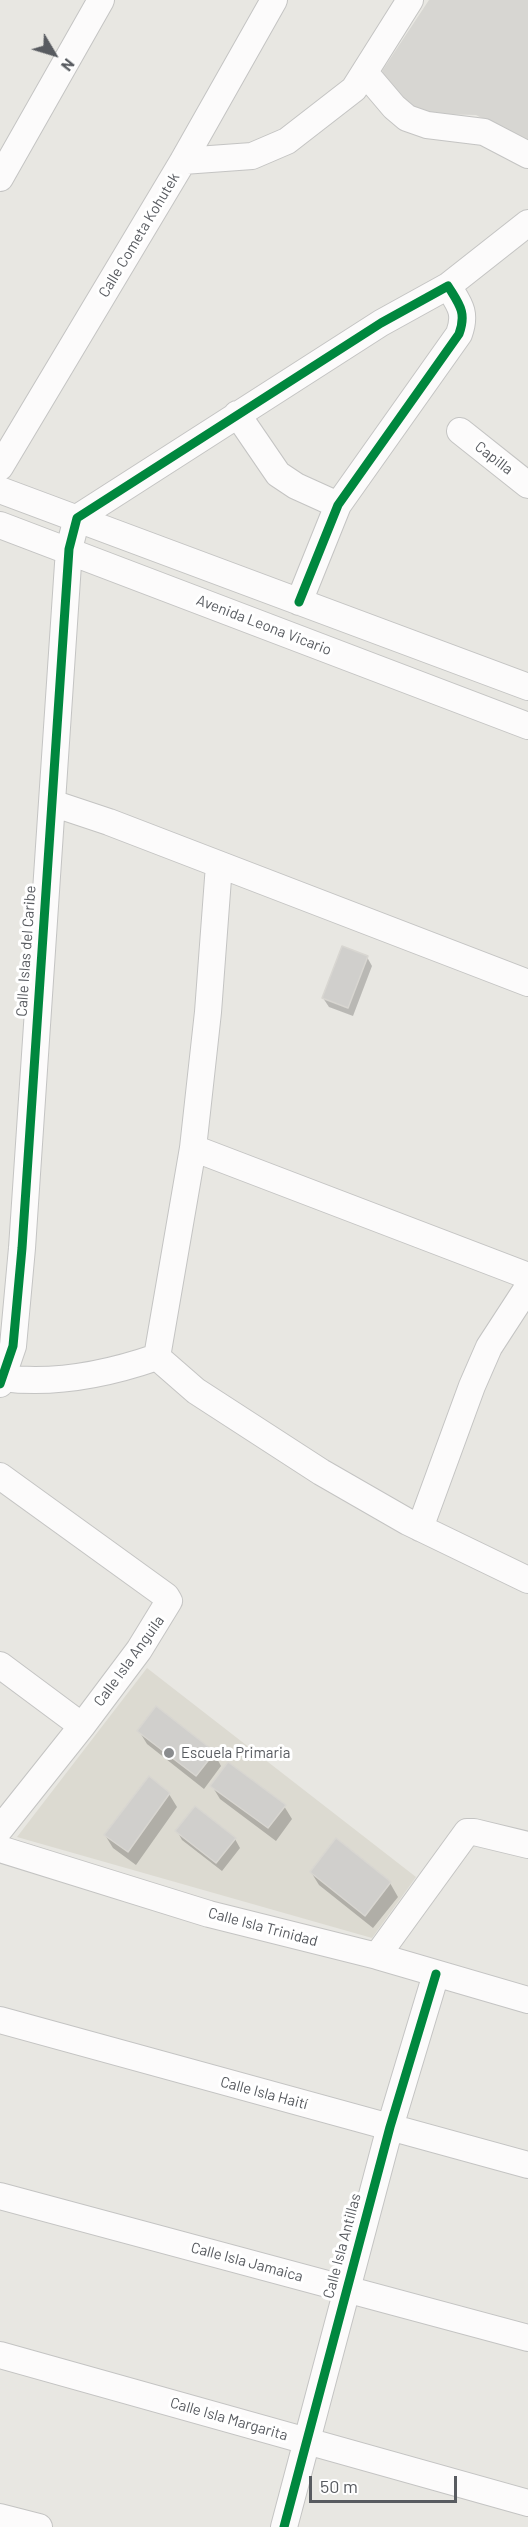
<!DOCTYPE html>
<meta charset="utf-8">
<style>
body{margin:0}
#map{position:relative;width:528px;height:2527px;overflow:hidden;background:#e8e7e2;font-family:Barlow,sans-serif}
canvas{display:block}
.north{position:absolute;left:24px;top:24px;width:60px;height:60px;-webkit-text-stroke:4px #fff;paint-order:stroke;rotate:128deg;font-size:16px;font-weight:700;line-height:24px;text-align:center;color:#585b60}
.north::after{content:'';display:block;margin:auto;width:21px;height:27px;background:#585b60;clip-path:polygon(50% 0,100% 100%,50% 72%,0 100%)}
.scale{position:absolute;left:309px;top:2476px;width:148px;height:27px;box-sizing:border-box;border:3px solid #585b60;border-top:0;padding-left:8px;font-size:18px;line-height:21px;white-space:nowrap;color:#585b60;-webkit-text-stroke:4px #fff;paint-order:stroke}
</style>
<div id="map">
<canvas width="528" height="2527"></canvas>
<div class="north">N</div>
<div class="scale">50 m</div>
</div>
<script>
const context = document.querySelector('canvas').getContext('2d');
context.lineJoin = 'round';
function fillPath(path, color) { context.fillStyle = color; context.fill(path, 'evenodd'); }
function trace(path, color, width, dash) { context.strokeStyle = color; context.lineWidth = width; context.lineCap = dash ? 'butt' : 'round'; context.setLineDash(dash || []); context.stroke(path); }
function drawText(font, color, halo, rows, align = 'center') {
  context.font = font + ' Barlow,sans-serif'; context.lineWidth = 6; context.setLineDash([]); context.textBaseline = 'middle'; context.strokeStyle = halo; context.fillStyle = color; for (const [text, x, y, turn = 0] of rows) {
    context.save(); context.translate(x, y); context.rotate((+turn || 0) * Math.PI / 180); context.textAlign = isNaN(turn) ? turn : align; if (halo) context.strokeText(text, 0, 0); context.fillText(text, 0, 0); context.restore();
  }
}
const industrial = new Path2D(`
 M429,0H528V142L476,115L434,114L415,109L388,82L382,71Z`);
const education = new Path2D(`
 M147,1668L416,1877L372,1938L17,1837Z`);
const shadow = new Path2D(`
 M367,957L372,966L353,1016L329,1007L323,998Z
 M139,1731L214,1753L221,1766L204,1789L147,1744Z
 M212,1786L284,1806L292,1819L276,1841L220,1799Z
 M169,1794L177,1807L136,1865L113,1848L105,1835Z
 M177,1831L235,1839L240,1848L222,1871L182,1840Z
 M336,1841L390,1883L398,1897L373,1928L319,1885L311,1872Z`);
const building = new Path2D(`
 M342,946L368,956L348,1008L322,998Z
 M156,1706L215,1752L196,1776L137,1731Z
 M228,1762L286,1805L268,1828L210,1786Z
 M149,1776L170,1793L128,1852L104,1835Z
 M195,1806L236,1838L216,1863L175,1831Z
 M336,1838L391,1882L365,1916L310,1872Z`);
const minor = new Path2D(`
 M366,74L394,107L407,118L427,125L484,132L528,155
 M183,161L252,156L287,141L354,89L410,0
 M0,178L101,0
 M448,286L528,223
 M237,414L278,474L296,486L338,505
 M460,431L528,485
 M0,467L183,161L274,0
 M0,490L528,687
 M0,525L528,726
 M52,803L109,822L528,983
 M193,1148L528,1276
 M157,1357L193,1148L208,1012L219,865
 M157,1357L196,1391L321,1472L408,1522L528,1580
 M3,1378C56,1385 108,1374 157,1357
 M0,1384L13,1346L22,1248L69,549L77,518L381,323L448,286C459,304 467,312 459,334L338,505L299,602
 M0,1476L166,1596L169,1601L139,1650L82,1726L0,1829
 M420,1528L472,1386L489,1347L528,1287
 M0,1665L82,1726
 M0,1849L209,1914L377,1956L528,2000
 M377,1956L467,1832H474L528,1845
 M0,2020L528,2165
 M0,2196L528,2338
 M0,2355L528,2503
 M0,2517L39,2527
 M284,2527L390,2127L436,1974`);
const cycleway = new Path2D(`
 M0,1384L13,1346L22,1248L69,549L77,518L381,323L448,286C459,304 467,312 459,334L338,505L299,602
 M284,2527L390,2127L436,1974`);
const markers = [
 [169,1753,6,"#8a8c8e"]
];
const streetNames = [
 ["Calle Cometa Kohutek",139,235,-59],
 ["Capilla",494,458,38],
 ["Avenida Leona Vicario",264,625,21],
 ["Calle Islas del Caribe",26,951,-86],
 ["Calle Isla Anguila",129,1661,-54],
 ["Calle Isla Trinidad",263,1927,15],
 ["Calle Isla Haití",264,2093,15],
 ["Calle Isla Antillas",342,2246,-75],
 ["Calle Isla Jamaica",247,2262,15],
 ["Calle Isla Margarita",229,2419,16]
];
const poiNames = [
 ["Escuela Primaria",181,1753]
];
fillPath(industrial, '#d7d6d2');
fillPath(education, '#dcdad1');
fillPath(shadow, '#0003');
fillPath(building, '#d0cfcc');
trace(building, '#d8d6d1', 1.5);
trace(minor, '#c4c4c3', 28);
trace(minor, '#fcfbfb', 26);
trace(cycleway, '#00873e', 9);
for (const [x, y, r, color] of markers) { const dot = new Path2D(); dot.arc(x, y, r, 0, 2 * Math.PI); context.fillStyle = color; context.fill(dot); trace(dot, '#fff', 2); }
drawText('15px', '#585b60', '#fff', streetNames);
drawText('15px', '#585b60', '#fff', poiNames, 'left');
</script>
